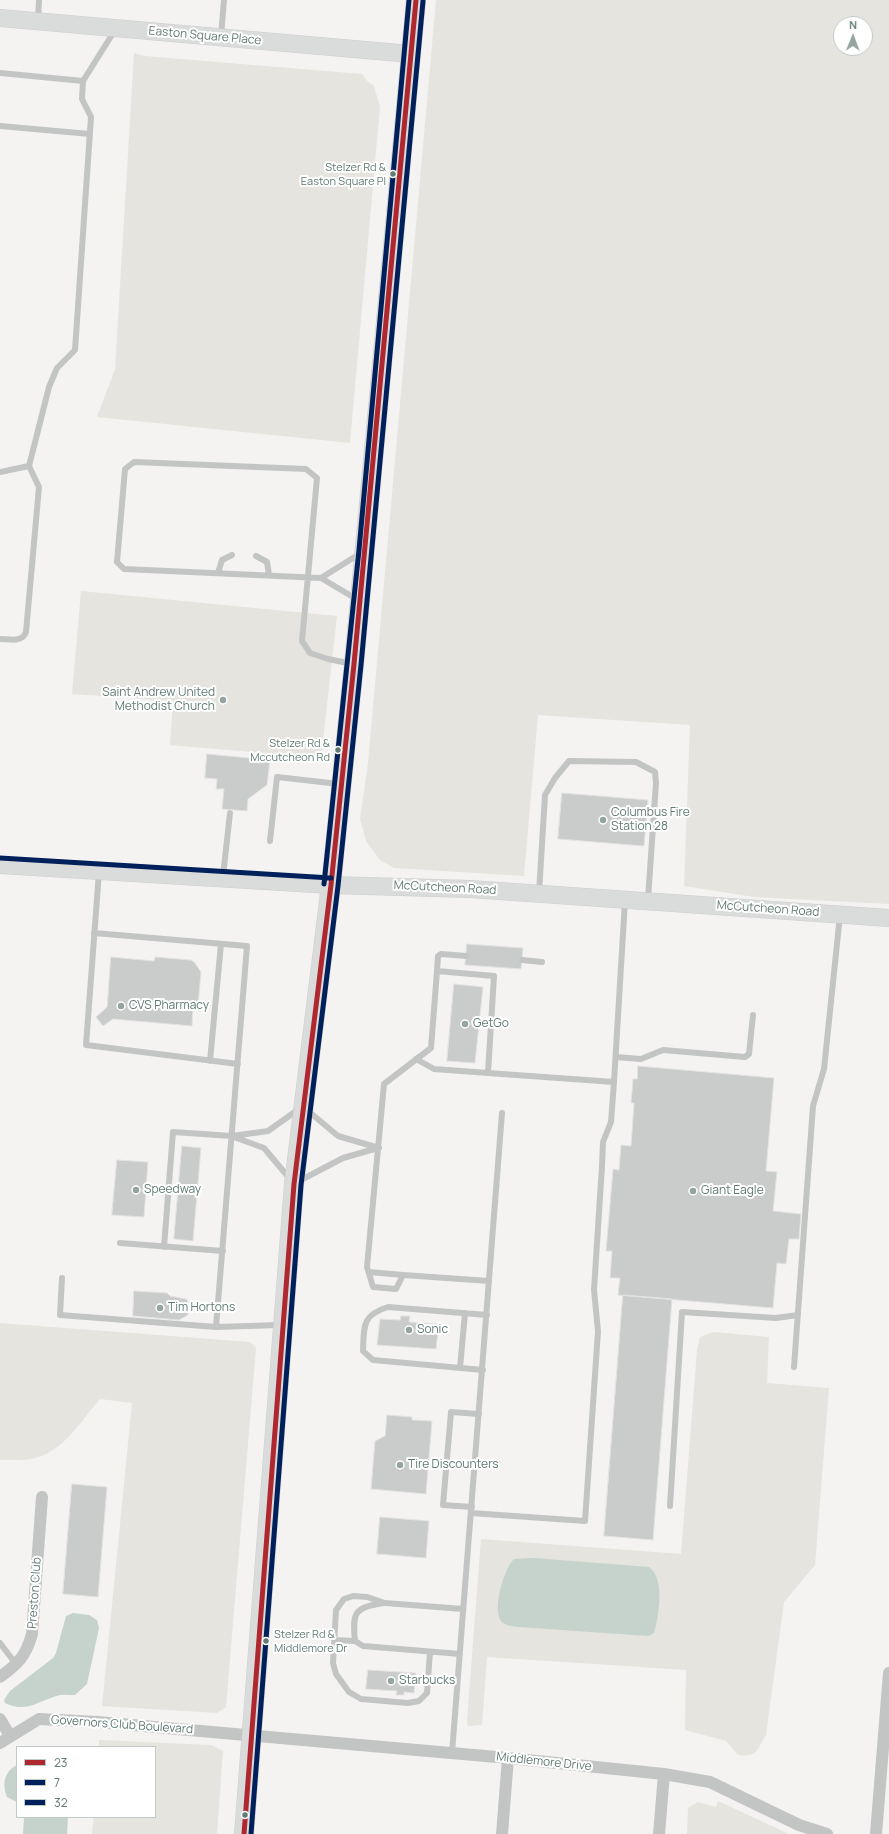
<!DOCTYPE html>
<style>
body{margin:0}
#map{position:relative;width:889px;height:1834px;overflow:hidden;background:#f4f3f2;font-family:Manrope,sans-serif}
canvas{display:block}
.legend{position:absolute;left:16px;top:1746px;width:140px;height:72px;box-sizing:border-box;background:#fff;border:1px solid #c0cac8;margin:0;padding:5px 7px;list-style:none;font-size:12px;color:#617b75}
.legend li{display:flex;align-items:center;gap:8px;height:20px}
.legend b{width:20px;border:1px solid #c0cac8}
.north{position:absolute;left:833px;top:16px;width:40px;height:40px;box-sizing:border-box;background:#fff;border:1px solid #c0cac8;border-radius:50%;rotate:1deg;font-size:11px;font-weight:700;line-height:16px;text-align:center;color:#617b75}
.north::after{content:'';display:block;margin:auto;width:14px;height:18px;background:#94a5a1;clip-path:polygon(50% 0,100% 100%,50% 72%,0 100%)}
</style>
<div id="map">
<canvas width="889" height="1834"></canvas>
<ul class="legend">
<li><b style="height:5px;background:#af272f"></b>23</li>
<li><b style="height:5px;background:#00205b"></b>7</li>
<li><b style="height:5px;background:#00205b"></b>32</li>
</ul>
<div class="north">N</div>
</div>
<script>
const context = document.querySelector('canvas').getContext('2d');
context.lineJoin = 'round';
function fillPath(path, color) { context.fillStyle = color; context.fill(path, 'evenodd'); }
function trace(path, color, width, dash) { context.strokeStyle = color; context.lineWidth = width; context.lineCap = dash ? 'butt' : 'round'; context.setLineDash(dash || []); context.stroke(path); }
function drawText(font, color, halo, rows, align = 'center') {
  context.font = font + ' Manrope,sans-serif'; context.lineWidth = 4; context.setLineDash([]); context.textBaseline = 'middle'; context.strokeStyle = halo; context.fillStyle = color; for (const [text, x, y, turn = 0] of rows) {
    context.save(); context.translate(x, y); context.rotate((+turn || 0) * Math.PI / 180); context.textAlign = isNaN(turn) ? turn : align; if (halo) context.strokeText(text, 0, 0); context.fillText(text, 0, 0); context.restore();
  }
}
const green = new Path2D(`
 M436,0H889V904L754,897L684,886L690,725L538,715L524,876L394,868L380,860L366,841L360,819L368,763ZM841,24H865V48H841Z
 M134,53L145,56L362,74L368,82L374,86L380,107L350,443L97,417L115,369Z
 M81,591L337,616L321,758L170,745L173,701L72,694Z
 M0,1323L250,1342L256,1348L226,1707L217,1713L102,1706L132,1403L100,1399C80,1422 63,1453 31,1459C21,1461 10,1459 0,1460Z
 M714,1332L769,1337L767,1383L829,1388L815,1565L784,1602L766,1735C756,1751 758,1757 738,1755L726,1741L685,1730L686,1670L487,1657L482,1725L468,1726L467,1720L481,1539L681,1554L697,1350L700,1337Z
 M99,1740L211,1745L223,1751L217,1834H92L94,1817H155V1747H99Z
 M718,1801L789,1834H687L688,1808L698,1802L716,1807Z`);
const water = new Path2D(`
 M534,1558L649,1567C665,1578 659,1616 654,1633L649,1636L518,1627C512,1626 505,1626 501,1621C492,1608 504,1569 514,1559Z
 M73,1613L89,1615L97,1620L99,1628L87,1684L75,1695C69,1695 62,1694 56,1696C38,1702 24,1713 5,1703L4,1700L10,1691L53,1658L56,1653L66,1616Z
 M17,1765V1802L7,1797C2,1783 4,1772 17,1765Z
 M24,1817H68L67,1834H23Z`);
const building = new Path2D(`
 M207,754L270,760L267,785L248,799L247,811L222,809L224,789H216L217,779L205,778Z
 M562,793L648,800L644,846L558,839Z
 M467,944L523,948L521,969L465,965Z
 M111,957L154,961L155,957L191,960L195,963L201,972L198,1006L193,1005L192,1026L113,1019L103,1026L96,1017L107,1007Z
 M454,984L483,987L475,1063L447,1061Z
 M638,1066L774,1078L766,1171L777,1172L773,1211L801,1214L799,1239H789L786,1264L777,1263L773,1308L618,1295L620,1278H610L612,1251H606L613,1169L619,1170L621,1145L631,1146L634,1103H631L633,1079H637Z
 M182,1146L201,1148L193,1241L174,1239Z
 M117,1160L148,1162L144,1217L112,1215Z
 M134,1291L167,1293L170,1296L186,1299L188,1301V1315L179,1320L133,1316Z
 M623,1295L672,1299L653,1540L604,1536Z
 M401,1316H410L409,1322L439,1324L436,1349L377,1345L380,1319L400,1320Z
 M387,1415L412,1417V1420L432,1421L426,1494L371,1489L375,1441L385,1436Z
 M72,1484L107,1487L98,1597L63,1594Z
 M380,1517L429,1521L426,1558L377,1554Z
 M368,1670L416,1673L414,1693L404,1692V1695H396L397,1691L366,1689Z`);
const lane = new Path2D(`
 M38,20L39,0
 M221,36L224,0
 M0,73L83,81L82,99L91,117L75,350L57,368L49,387L29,466L39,487L26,632C22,643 10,639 0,639
 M83,81L115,30
 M0,126L90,134
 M0,472L29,466
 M256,556L267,562L269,575
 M218,573L222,560L232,555
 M321,578L361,553
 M353,664L328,659L310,653L302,641L317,478L306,469L134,462L125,469L117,562L124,569L321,578L358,600
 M270,841L277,777L339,784
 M99,872L86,1045L238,1064
 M223,876L230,813
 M539,893L545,795L555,778L569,761L636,762L655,772L656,783L648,899
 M94,933L247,946L216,1327
 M522,960L542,962
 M437,971L438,956L441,954L466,956
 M616,1057L641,1059L663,1050L745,1057L749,1054L753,1015
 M416,1059L434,1069L488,1073
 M210,1061L221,944
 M307,1110L338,1136L379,1148
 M234,1137L264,1148L290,1179
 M299,1181L343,1158L378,1148
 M120,1243L223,1251
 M164,1247L173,1132L232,1136L268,1131L299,1109
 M369,1272L403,1275
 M62,1278L60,1315L216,1327L281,1325
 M489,1281L403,1275L396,1289L373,1287L367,1267L384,1084L431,1048L437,971L494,976L488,1073L614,1082L625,901
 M794,1367L813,1106L824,1069L840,915
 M460,1368L465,1313
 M483,1370L373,1360L363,1351C364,1326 362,1315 388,1307L487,1315
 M670,1506L682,1312L776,1318L798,1315
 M472,1507L443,1505L451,1412L479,1414
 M471,1513L585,1521L598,1331L594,1290L602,1166L603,1142L611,1122L614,1082
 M383,1603C355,1608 352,1611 355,1641L363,1646L460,1654
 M334,1640L355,1641
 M0,1643L16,1664
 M430,1652L427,1693L419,1701L408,1703L361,1699L349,1692L336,1674L333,1663L336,1610L344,1599L353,1596L367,1597L385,1603L463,1609
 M452,1753L502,1113`);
const street = new Path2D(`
 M0,1677C18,1664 26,1656 32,1634L42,1497
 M0,1719L10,1736
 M0,1743L39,1719L98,1722L508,1758L664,1774L710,1782L799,1825L827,1834
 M502,1834L508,1758
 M659,1834L664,1774
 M876,1834L889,1673`);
const secondary = new Path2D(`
 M0,18L411,54
 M0,865L331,885L470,889L889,918`);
const primary = new Path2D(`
 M244,1834L294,1184L331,885L354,664L416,0`);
const bus1 = new Path2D(`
 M244,1834L294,1184L331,885L354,664L416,0`);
const bus2 = new Path2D(`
 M251,1834L301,1185L338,886L361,665L423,1`);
const bus3 = new Path2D(`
 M0,858L331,878
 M324,884L359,550L409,0`);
const markers = [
 [393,174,3.5,"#617b75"],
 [223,700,4,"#94a5a1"],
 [338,750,3.5,"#617b75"],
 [603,820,4,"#94a5a1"],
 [121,1006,4,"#94a5a1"],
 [465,1024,4,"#94a5a1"],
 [136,1190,4,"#94a5a1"],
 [693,1191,4,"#94a5a1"],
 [160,1308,4,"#94a5a1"],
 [409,1330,4,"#94a5a1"],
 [400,1465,4,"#94a5a1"],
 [266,1641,3.5,"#617b75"],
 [391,1681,4,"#94a5a1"],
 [245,1815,3.5,"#617b75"]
];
const busNames = [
 ["Stelzer Rd &",386,168],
 ["Easton Square Pl",386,182],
 ["Stelzer Rd &",330,744],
 ["Mccutcheon Rd",330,758],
 ["Stelzer Rd &",274,1635,"left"],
 ["Middlemore Dr",274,1649,"left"]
];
const streetNames = [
 ["Easton Square Place",205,36,5],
 ["McCutcheon Road",445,888,3],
 ["McCutcheon Road",768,909,4],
 ["Preston Club",35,1593,-86],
 ["Governors Club Boulevard",122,1725,4],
 ["Middlemore Drive",544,1762,6]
];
const poiNames = [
 ["Saint Andrew United",215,693,"right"],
 ["Methodist Church",215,707,"right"],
 ["Columbus Fire",611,813],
 ["Station 28",611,827],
 ["CVS Pharmacy",129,1006],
 ["GetGo",473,1024],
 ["Speedway",144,1190],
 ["Giant Eagle",701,1191],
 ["Tim Hortons",168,1308],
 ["Sonic",417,1330],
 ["Tire Discounters",408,1465],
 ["Starbucks",399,1681]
];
fillPath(green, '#e5e4df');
fillPath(water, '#c6d2cc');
fillPath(building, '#cacccb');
trace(building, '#e3e2e2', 1);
trace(secondary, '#cdcfce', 18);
trace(primary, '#cecfce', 20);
trace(lane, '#c3c5c4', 6);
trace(street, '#c3c5c4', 12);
trace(secondary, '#dadbdb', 17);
trace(primary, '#dadbdb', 19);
trace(bus1, '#af272f', 5);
trace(bus2, '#00205b', 5);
trace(bus3, '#00205b', 5);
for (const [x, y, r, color] of markers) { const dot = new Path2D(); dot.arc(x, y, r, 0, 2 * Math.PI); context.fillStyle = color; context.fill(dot); trace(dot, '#fff', 1.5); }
drawText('11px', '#617b75', '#fff', busNames, 'right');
drawText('12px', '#617b75', '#fff', streetNames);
drawText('12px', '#617b75', '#fff', poiNames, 'left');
</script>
